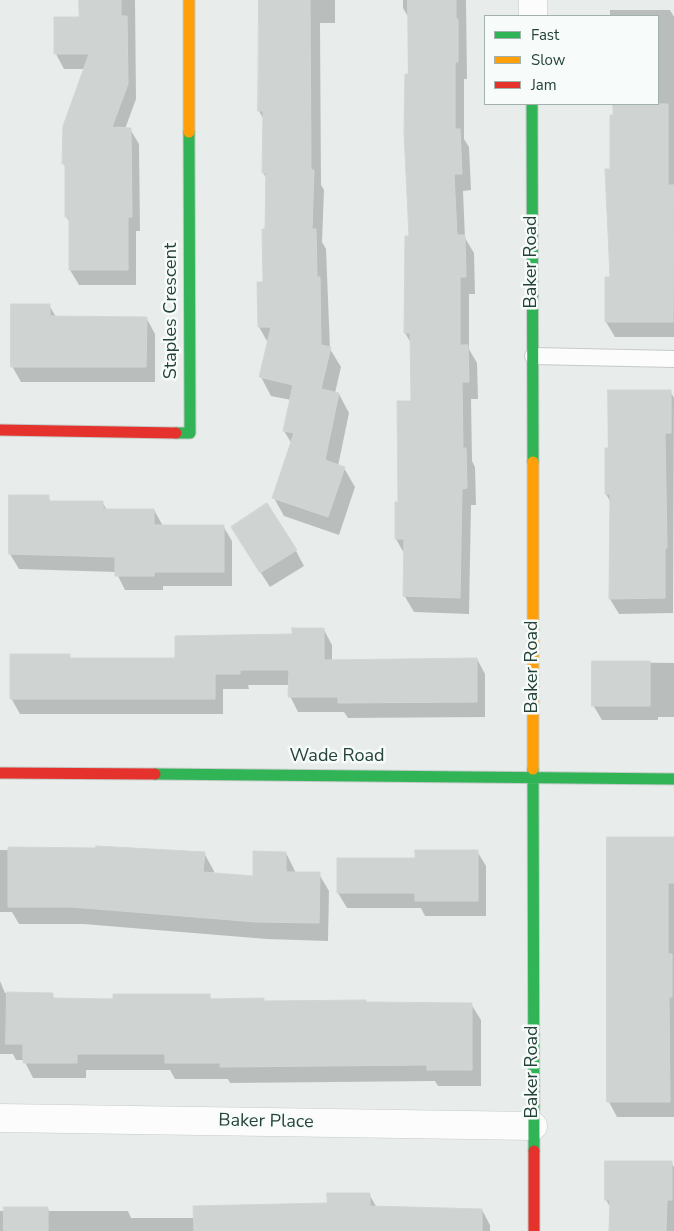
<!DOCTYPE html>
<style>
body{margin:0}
#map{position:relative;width:674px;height:1231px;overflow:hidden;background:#e8edeb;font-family:"Nunito Sans",sans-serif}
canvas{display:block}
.legend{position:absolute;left:484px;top:15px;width:175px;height:90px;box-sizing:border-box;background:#f7fbf9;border:1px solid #a3b1ad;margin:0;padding:6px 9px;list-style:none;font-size:15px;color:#24423a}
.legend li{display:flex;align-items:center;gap:10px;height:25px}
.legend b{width:25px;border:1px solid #a3b1ad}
</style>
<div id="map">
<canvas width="674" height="1231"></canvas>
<ul class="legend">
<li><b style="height:6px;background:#30b455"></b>Fast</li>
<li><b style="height:6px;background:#ff9f0a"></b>Slow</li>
<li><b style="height:6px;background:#e5322d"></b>Jam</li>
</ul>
</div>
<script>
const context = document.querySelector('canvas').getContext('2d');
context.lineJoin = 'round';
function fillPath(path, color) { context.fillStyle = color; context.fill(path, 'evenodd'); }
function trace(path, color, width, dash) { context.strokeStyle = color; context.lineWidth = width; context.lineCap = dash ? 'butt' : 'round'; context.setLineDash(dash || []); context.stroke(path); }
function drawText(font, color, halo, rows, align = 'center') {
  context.font = font + ' "Nunito Sans",sans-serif'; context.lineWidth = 5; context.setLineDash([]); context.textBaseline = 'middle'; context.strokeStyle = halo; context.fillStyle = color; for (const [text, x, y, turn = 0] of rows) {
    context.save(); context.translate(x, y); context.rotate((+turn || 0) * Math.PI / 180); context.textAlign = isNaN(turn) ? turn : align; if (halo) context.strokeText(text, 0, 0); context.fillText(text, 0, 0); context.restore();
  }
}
const shadow = new Path2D(`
 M80,0H135L136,99L125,129H130L139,144L140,231H136V285H79L70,270V223L66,216V168L64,164L85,69H64L56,54L80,18Z
 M261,0H335V23H320L321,185L324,190L322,242L326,249L330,349L341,367L335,393L339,394L349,413L338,466L344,468L355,487L339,535L284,516L274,498L292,444L284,431L291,400L271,396L261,377L268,343L259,327L264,283L267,180L263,172L264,120L259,111Z
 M403,0H466L467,79H464V139L469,147L471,190L463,191L465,238L474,253L475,294H469V349L477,363L478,399H471L472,461L475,467L476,505H471L469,614L414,612L404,595L405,555L396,539L412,402L411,343L405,333L406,237H410V20L403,8Z
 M610,10H670L674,17V337H615L606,322L611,278V170L615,104H658V16H610Z
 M49,305L56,317L147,319L155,334V382H21L12,366Z
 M670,391L674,398L673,613L619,614L610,599L611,503L606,494L609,450Z
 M10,497H48L51,502H102L107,510H154L163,526H223L232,541V586H163V590H125L116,572L19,569L10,554Z
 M241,542L296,551L304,566L270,587Z
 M324,630L332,645V661L477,659L485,674V717L348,718L344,712H298L290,696V685H248L249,689H223V714H20L11,698L69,655L71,659H176Z
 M593,662L674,663V717H658V720H602L593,705Z
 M674,838V1117H617L609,1102Z
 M0,850L204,853L214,871V874L254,878L286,853L296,873L319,874L329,891L328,941L267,939L83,924H19L12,912H0Z
 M477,851L486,866V916H425L421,908H347L338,893L417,859Z
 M0,981L5,993L52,994L55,1000H114L209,995L212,1000L264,1002L366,1001L367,1003L471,1004L481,1020V1086H438L435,1081L230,1083L228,1079H175L170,1070H86V1078H33L24,1060H16L13,1054H0Z
 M671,1162L674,1167V1231H610L611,1208L606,1200Z
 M369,1194L377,1208L482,1210L490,1225V1231H0V1211L47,1208L49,1211H128L131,1218H195L329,1205Z`);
const building = new Path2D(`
 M79,0H121V16H127L128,84L112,127L131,128L132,217H128V270H69V217H65V164H62L63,126L89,54H54V17H79Z
 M259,0H310L311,170H314L312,229H316L317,277H320L321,345L331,347L321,389L339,393L325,460L345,467L328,517L272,498L294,433L283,431L293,385L259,377L271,327H258L257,282H263L262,229H265L266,173H262L263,111H258Z
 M408,0H456V19H458V62H455V129H460L462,174H454L457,235H465L466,277H460V345H468L469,382H462L463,448H466L467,488L462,489L460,598L403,596L404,539H395V502H398L397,401H411L410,333H404L405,236H409L404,132L405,74H408Z
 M613,104H668V185H674L673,322H605V277H610L605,169H610V115H613Z
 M11,304H50V316L147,317L146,367H11Z
 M608,390H671V433H665L667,548H665V598L609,599L610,494H605V448H608Z
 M9,495H49V501H103V509H154V525H224V572H154V576H115V557L9,554Z
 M267,503L297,550L260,573L231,527Z
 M292,628H324V660L477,658V702L338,703V697H288L289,670H240V674H215V699H10V654H70V658H175V636L292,634Z
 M592,661H650V706H592Z
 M607,837H674V883H668V954H672V997H669L670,1102H607Z
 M96,846L205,852L203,872L253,876V851L286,852V872H320L319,923L256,922L72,907H8V847L96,848Z
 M415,850H478V901H415V893H337V858H415Z
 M7,992L53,993V998L113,999V994H210V999L264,998V1001L366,1000V1002L472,1003V1070H427V1065L220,1067V1063H165V1054H77V1063H23V1044H6Z
 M605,1161H672V1200H667L666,1231H609L610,1200H605Z
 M327,1193H370V1206L482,1209V1231H194L193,1206L327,1203Z
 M4,1207H48V1231H4Z`);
const lane = new Path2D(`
 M533,356L674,359`);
const street = new Path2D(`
 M533,16V0
 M0,1118L533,1126`);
const fast = new Path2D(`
 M532,104L533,462
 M176,433H190L189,132
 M533,769L534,1151
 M155,774L674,779`);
const slow = new Path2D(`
 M189,0V132
 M533,462V769`);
const jam = new Path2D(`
 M0,430L176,433
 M0,773L155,774
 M534,1151V1231`);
const streetNames = [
 ["Baker Road",532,262,-90],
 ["Staples Crescent",172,311,-90],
 ["Baker Road",533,667,-90],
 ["Wade Road",337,757],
 ["Baker Road",533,1072,-90],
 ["Baker Place",266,1122,1]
];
fillPath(shadow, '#0003');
fillPath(building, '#cfd4d2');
trace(building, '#d1d6d4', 1);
trace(lane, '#c5cac8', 18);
trace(street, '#c5cac8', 29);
trace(fast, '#c3cbc8', 13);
trace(slow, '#c3cbc8', 13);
trace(jam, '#c3cbc8', 13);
trace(lane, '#fcfcfc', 16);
trace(street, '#fcfcfc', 28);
trace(fast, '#30b455', 11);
trace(slow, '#ff9f0a', 11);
trace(jam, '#e5322d', 11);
drawText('18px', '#24423a', '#f7fbf9', streetNames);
</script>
